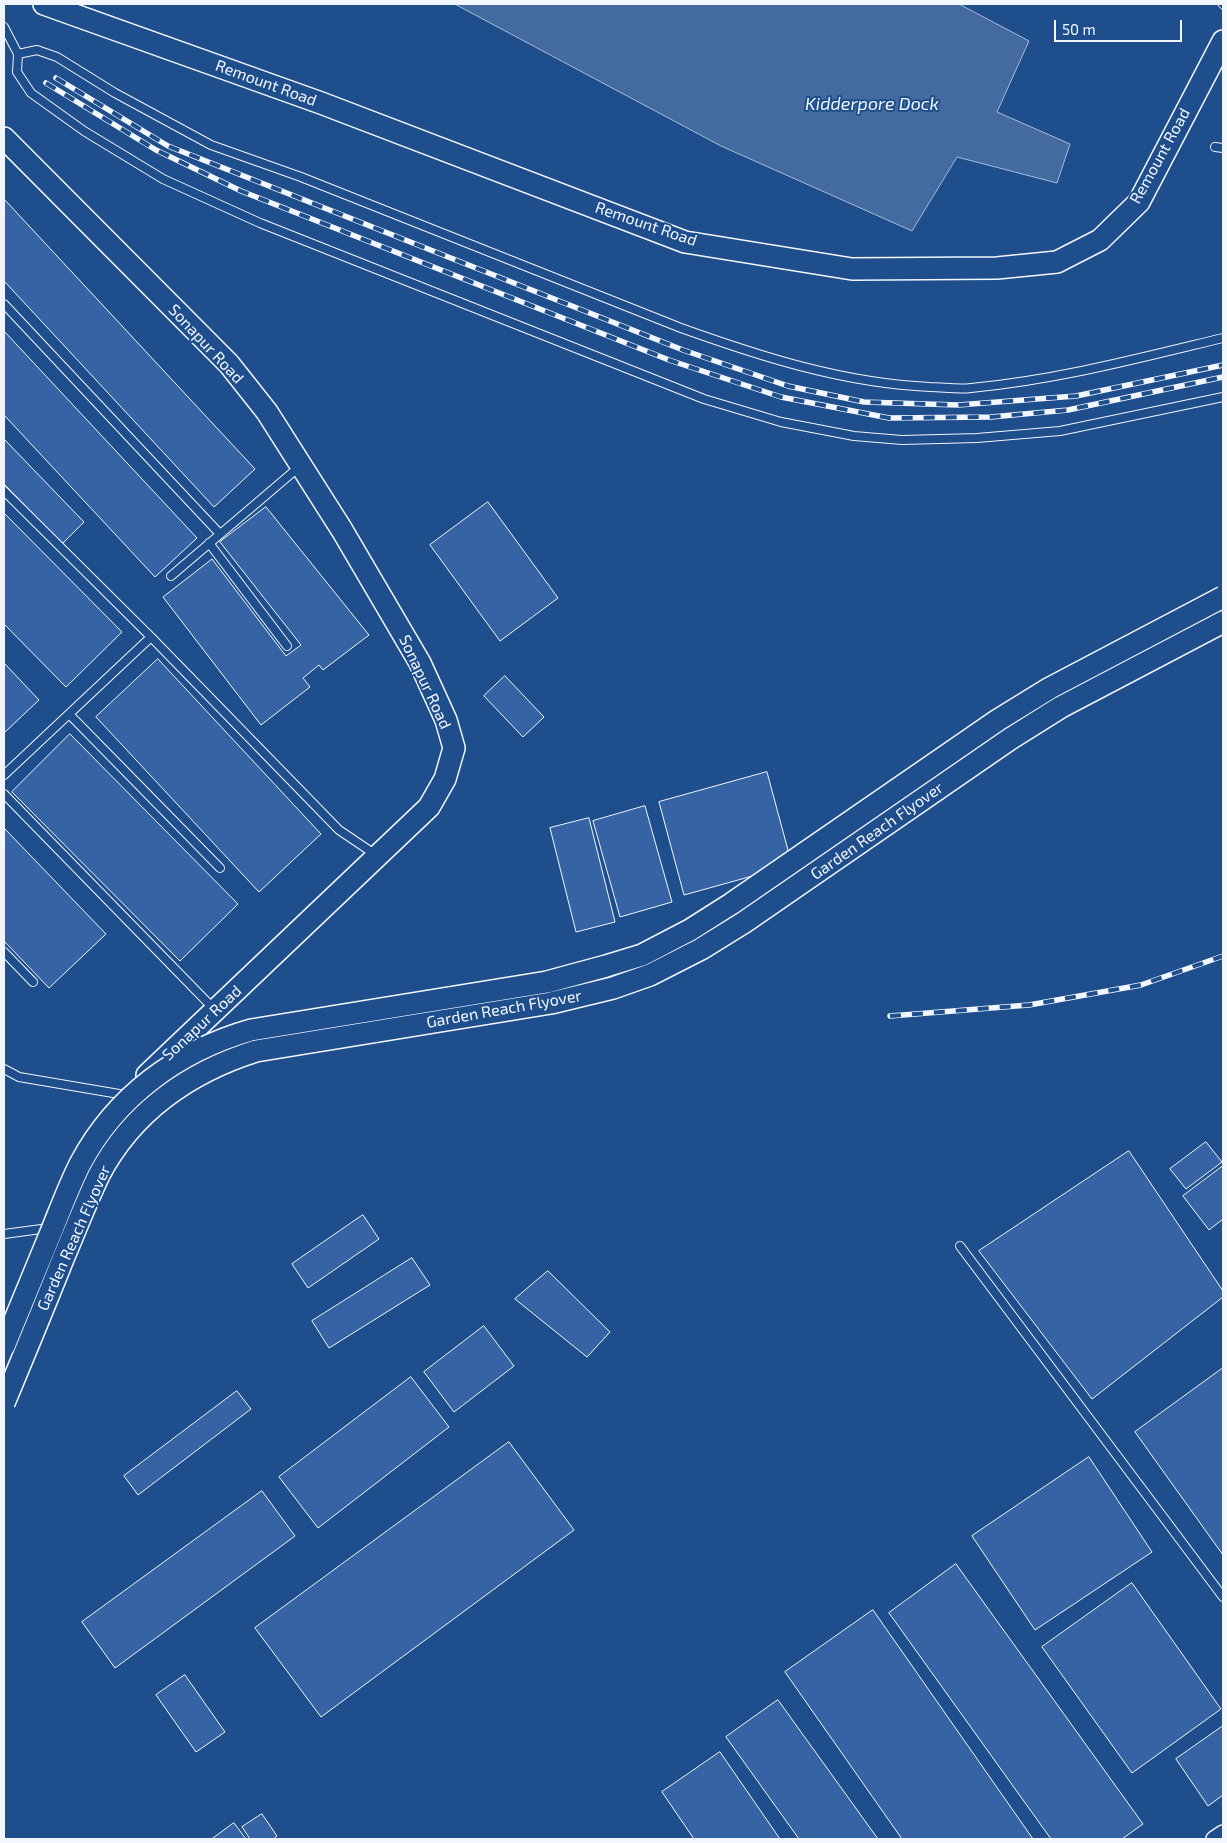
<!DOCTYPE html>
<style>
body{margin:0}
#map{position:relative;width:1227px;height:1843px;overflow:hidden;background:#1f4e8c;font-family:"Exo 2",sans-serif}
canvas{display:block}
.frame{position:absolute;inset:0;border:5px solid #f2f6ff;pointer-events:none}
.scale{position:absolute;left:1054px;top:20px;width:128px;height:22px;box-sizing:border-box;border:2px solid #f2f6ff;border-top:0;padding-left:6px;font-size:15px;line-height:18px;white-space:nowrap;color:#f2f6ff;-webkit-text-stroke:4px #1f4e8c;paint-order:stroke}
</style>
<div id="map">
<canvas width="1227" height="1843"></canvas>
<div class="frame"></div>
<div class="scale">50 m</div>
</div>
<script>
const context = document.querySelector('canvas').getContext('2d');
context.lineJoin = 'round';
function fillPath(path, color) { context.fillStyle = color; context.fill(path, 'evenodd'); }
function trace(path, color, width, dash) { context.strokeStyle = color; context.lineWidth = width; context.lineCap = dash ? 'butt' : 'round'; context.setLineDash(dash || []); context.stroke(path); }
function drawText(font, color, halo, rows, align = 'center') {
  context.font = font + ' "Exo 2",sans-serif'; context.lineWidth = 4; context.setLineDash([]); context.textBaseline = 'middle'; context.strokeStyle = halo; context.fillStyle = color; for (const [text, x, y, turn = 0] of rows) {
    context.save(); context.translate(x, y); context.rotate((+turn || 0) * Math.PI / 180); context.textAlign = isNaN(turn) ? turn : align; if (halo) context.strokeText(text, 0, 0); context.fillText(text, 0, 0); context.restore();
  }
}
const water = new Path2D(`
 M455,4H959L1029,41L997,112L1070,144L1057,183L957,157L912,231L721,146Z`);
const building = new Path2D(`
 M4,199L255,469L214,507L4,281Z
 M4,331L197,538L155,577L4,415Z
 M4,439L84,522L62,544L4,484Z
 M488,502L558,598L500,641L430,545Z
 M266,507L369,635L323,670L319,665L303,678L310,687L261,725L163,597L212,559L286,656L301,645L220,542Z
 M4,513L122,632L66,687L4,624Z
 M158,659L321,834L259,892L96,717Z
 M4,663L39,700L4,733Z
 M505,676L544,717L523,737L484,696Z
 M70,734L238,904L180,961L12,792Z
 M767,772L792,865L684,895L659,802Z
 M645,806L672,902L620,917L593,821Z
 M589,818L615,922L576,932L550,828Z
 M4,828L106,934L49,988L4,941Z
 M1206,1142L1222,1162L1186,1189L1170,1169Z
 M1129,1151L1223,1291V1297L1092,1399L979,1251Z
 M1223,1166V1219L1209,1230L1183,1196Z
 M363,1215L379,1239L308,1288L292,1264Z
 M412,1258L430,1285L329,1348L312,1321Z
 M548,1271L610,1332L587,1357L515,1299Z
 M484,1326L514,1366L454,1412L424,1372Z
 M1223,1368V1555L1135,1432Z
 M411,1377L449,1427L318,1528L279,1477Z
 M237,1391L251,1409L138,1495L124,1476Z
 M509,1442L574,1530L321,1717L255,1628Z
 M1089,1457L1152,1552L1035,1630L972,1536Z
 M262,1491L295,1536L115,1668L82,1622Z
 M956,1564L1143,1824L1122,1839H1051L889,1613Z
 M1132,1583L1221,1709L1132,1773L1042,1647Z
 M873,1610L1033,1839H902L785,1672Z
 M185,1675L225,1732L196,1752L156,1695Z
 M778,1700L878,1839H799L726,1737Z
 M1223,1726V1795L1208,1806L1176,1759Z
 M720,1752L780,1839H694L662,1792Z
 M262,1814L277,1836L273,1839H250L242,1827Z
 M234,1823L246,1839H212Z`);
const lane = new Path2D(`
 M4,27L18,54L37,50L57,57L115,93L211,145L301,177L681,328C762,357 843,383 930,387C943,387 958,390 971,388C1057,380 1140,358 1223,338
 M18,54L17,72L31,93L84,131L163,179L260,223L704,399L781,422L854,436L902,440L977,438L1060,431L1223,397
 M1215,147L1223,148
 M4,304L220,534
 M4,491L151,637
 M209,543L287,646
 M171,576L299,467
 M69,714L220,868
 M4,775L151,637L339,830L376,855
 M4,794L214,1009
 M4,952L33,982
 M4,1069L19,1077L125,1095
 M4,1234L49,1228
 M960,1246L1223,1597`);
const street = new Path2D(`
 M1214,1839L1223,1833`);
const secondary = new Path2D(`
 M44,4L321,103L685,242L852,269L997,268L1057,262L1100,240L1139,202L1223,41
 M4,138L229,364L267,412L342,530L420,663L446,720L454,748L445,779L429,807L147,1075
 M36,1301L58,1240`);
const rail = new Path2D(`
 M1220,4L1223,7
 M56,78L168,146L683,350L788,386L864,402L958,405L1076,396L1223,365
 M46,83L156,150L241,191L669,360L781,397L889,418L991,417L1068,410L1223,377
 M890,1016L1029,1005L1141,985L1223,956
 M4,1375L41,1330`);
const secondaryBridge = new Path2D(`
 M4,1346C19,1310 34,1273 49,1237C59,1213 68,1188 80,1164C116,1096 178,1051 251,1030L547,982L606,966L642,955L690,930L731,904L998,720L1050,688L1223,597
 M4,1403C24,1355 44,1307 63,1259C75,1231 86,1202 99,1175C132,1112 189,1072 256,1051L551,1003L613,988L650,975L701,949L743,923L1010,739L1061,707L1223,622`);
const streetNames = [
 ["Remount Road",266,83,20],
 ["Remount Road",1160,156,-61],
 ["Remount Road",646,224,19],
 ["Sonapur Road",206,344,47],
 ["Sonapur Road",425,682,65],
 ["Garden Reach Flyover",877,831,-35],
 ["Garden Reach Flyover",504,1009,-10],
 ["Sonapur Road",202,1023,-43],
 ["Garden Reach Flyover",74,1238,-66]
];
const waterNames = [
 ["Kidderpore Dock",872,104]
];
fillPath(water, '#446ba0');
trace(water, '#a8bbd7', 1);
fillPath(building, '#3563a3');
trace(building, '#f2f6ff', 1);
trace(lane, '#f2f6ff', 10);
trace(street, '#f2f6ff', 18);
trace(secondary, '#f2f6ff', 24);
trace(lane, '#1f4e8c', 8);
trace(street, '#1f4e8c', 15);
trace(secondary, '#1f4e8c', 21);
trace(rail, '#f2f6ff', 5.5);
trace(rail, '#1f4e8c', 4, [11]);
trace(secondaryBridge, '#f2f6ff', 24, []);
trace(secondaryBridge, '#1f4e8c', 21);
drawText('16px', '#f2f6ff', '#1f4e8c', streetNames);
drawText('italic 18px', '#f2f6ff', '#1f4e8c', waterNames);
</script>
